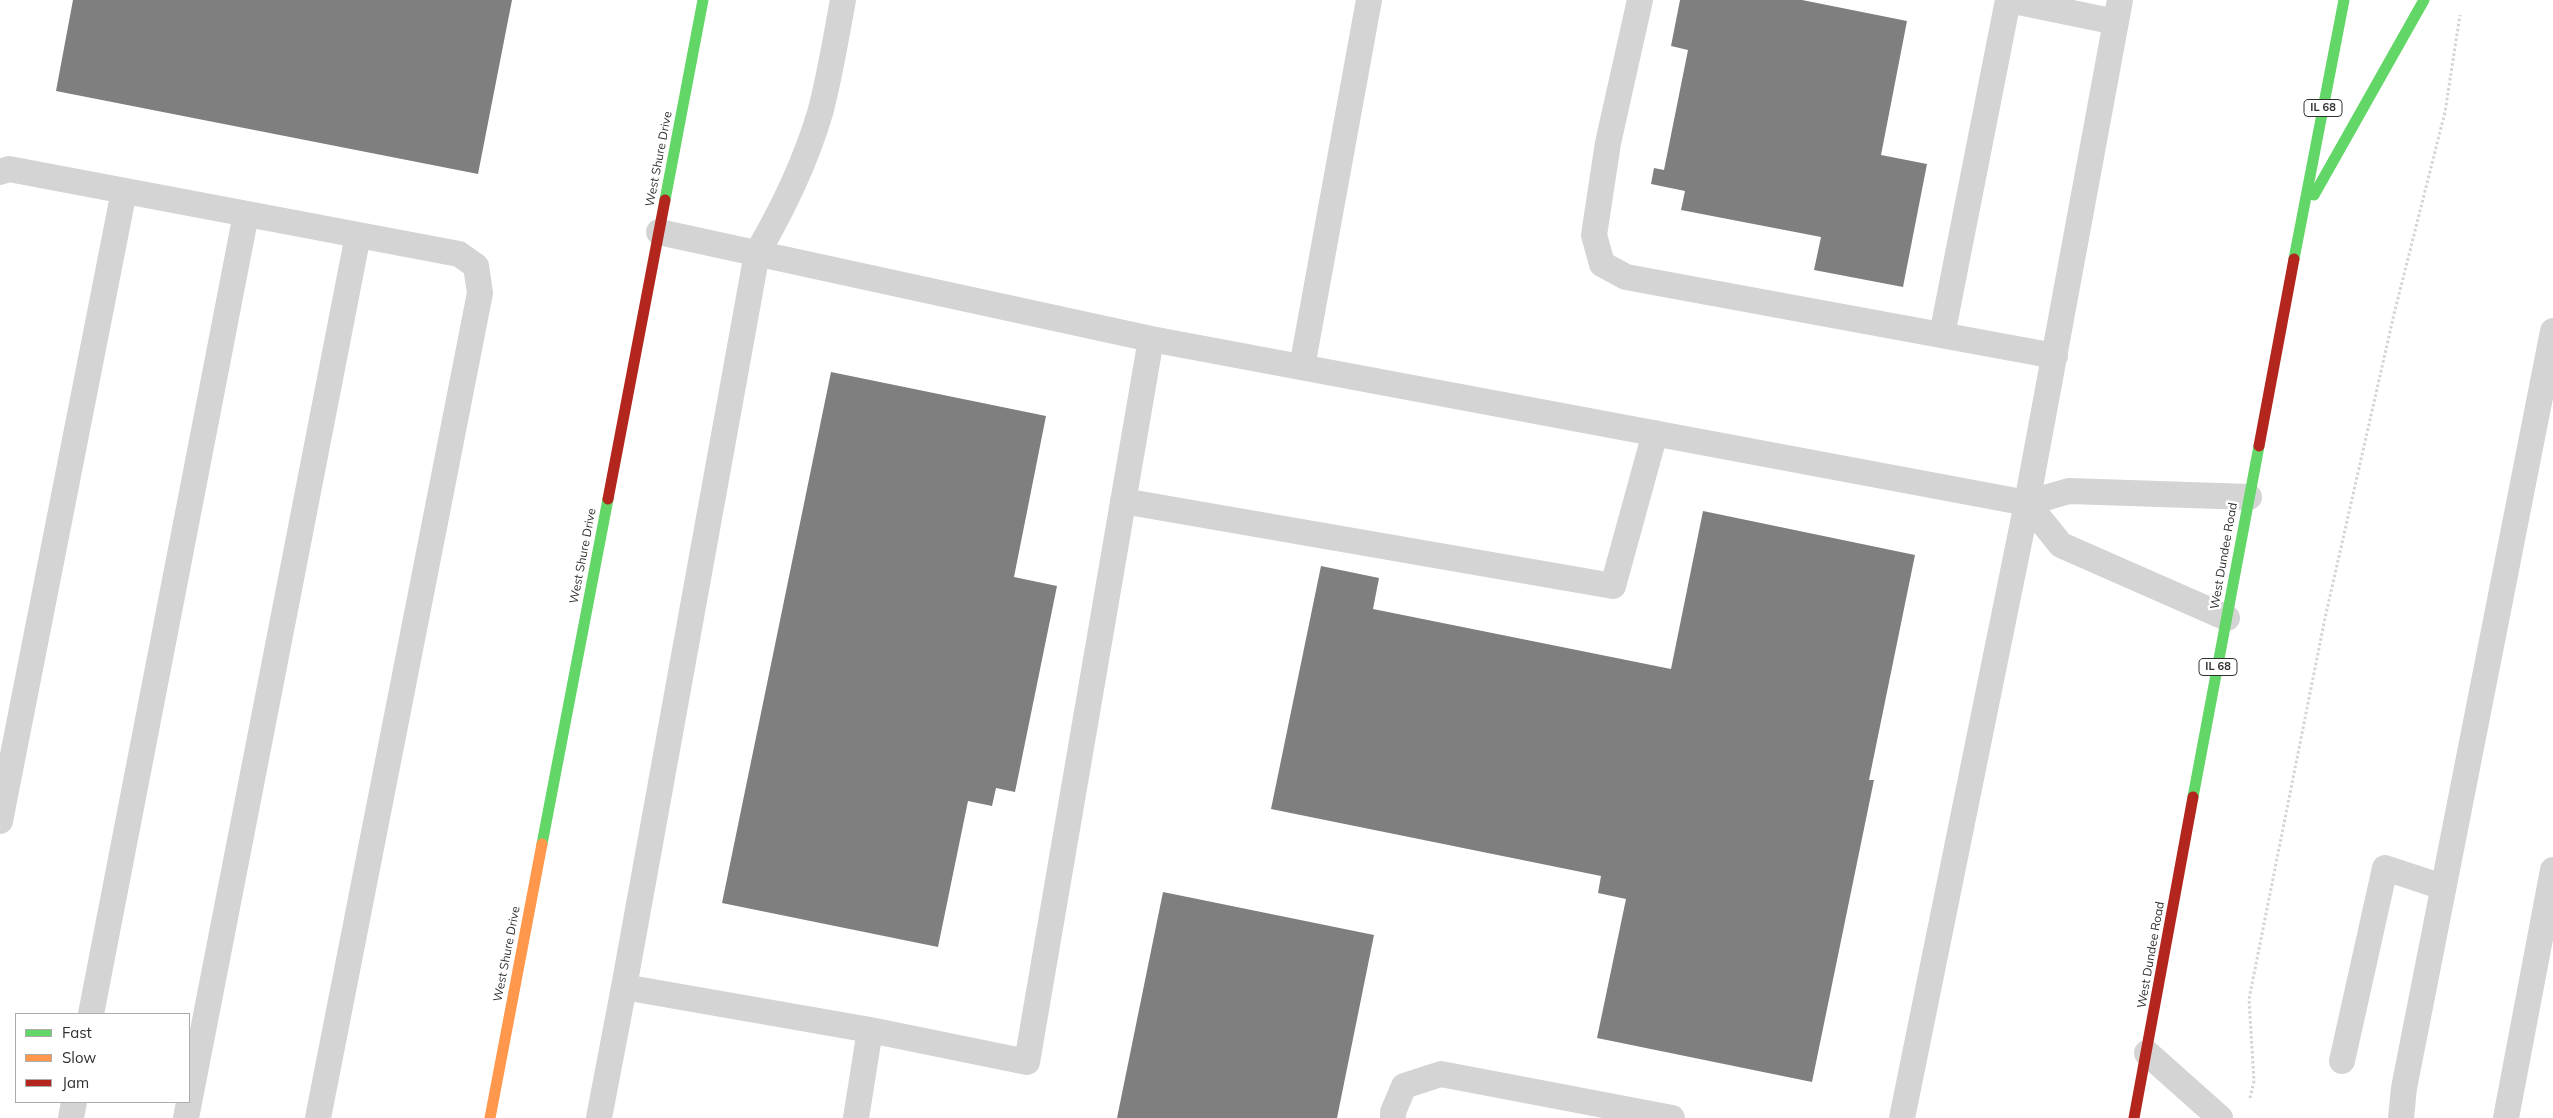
<!DOCTYPE html>
<style>
body{margin:0}
#map{position:relative;width:2553px;height:1118px;overflow:hidden;background:#fff;font-family:Mulish,sans-serif}
canvas{display:block}
.legend{position:absolute;left:15px;top:1013px;width:175px;height:90px;box-sizing:border-box;background:#fff;border:1px solid #acacac;margin:0;padding:6px 9px;list-style:none;font-size:15px;color:#303030}
.legend li{display:flex;align-items:center;gap:10px;height:25px}
.legend b{width:25px;border:1px solid #acacac}
</style>
<div id="map">
<canvas width="2553" height="1118"></canvas>
<ul class="legend">
<li><b style="height:6px;background:#63d668"></b>Fast</li>
<li><b style="height:6px;background:#ff974d"></b>Slow</li>
<li><b style="height:6px;background:#b3261e"></b>Jam</li>
</ul>
</div>
<script>
const context = document.querySelector('canvas').getContext('2d');
context.lineJoin = 'round';
function fillPath(path, color) { context.fillStyle = color; context.fill(path, 'evenodd'); }
function trace(path, color, width, dash) { context.strokeStyle = color; context.lineWidth = width; context.lineCap = dash ? 'butt' : 'round'; context.setLineDash(dash || []); context.stroke(path); }
function drawText(font, color, halo, rows, align = 'center') {
  context.font = font + ' Mulish,sans-serif'; context.lineWidth = 5; context.setLineDash([]); context.textBaseline = 'middle'; context.strokeStyle = halo; context.fillStyle = color; for (const [text, x, y, turn = 0] of rows) {
    context.save(); context.translate(x, y); context.rotate((+turn || 0) * Math.PI / 180); context.textAlign = isNaN(turn) ? turn : align; if (halo) context.strokeText(text, 0, 0); context.fillText(text, 0, 0); context.restore();
  }
}
const building = new Path2D(`
 M73,0H512L478,174L56,91Z
 M1680,0H1802L1907,21L1881,155L1927,164L1903,287L1814,270L1821,237L1681,210L1685,191L1651,184L1654,168L1664,170L1688,50L1671,46Z
 M831,372L1046,416L1014,577L1057,586L1015,792L996,788L992,806L968,801L938,947L722,903Z
 M1703,511L1915,555L1869,780H1874L1812,1082L1597,1038L1626,899L1598,893L1601,876L1271,809L1321,566L1379,578L1373,609L1671,669Z
 M1163,892L1374,935L1337,1118H1117Z`);
const path = new Path2D(`
 M2250,1098L2254,1081L2249,999L2325,618L2394,314L2445,112L2460,15`);
const lane = new Path2D(`
 M843,0C836,37 830,76 820,113C805,163 783,209 757,253L624,987L870,1030
 M1640,0L1608,143L1594,235L1602,264L1626,277L2055,356
 M2009,0L2116,22
 M0,172L9,169L459,254L476,266L480,293L318,1118
 M659,232L1151,339L1027,1062L870,1030L856,1118
 M1942,335L2008,0
 M1151,339L2027,503L2069,491L2249,497
 M1302,367L1369,0
 M1123,501L1613,586L1655,433
 M2027,503L2061,545L2227,618
 M0,821L124,191
 M91,1014L246,214
 M2147,1053L2220,1118
 M2342,1061L2385,868L2443,887
 M71,1118L74,1102
 M186,1118L358,235
 M599,1118L624,987
 M1393,1118V1112L1404,1086L1441,1074L1672,1118
 M1902,1118L2027,503L2120,0
 M2401,1118L2404,1088L2553,331
 M2506,1118L2553,870`);
const fast = new Path2D(`
 M2314,195L2424,0
 M665,200L703,0
 M2294,259L2344,0
 M2193,797L2259,446
 M542,844L608,499`);
const slow = new Path2D(`
 M490,1118L542,844`);
const jam = new Path2D(`
 M2259,446L2294,259
 M608,499L665,200
 M2134,1118L2193,797`);
const shields = [
 [2323,108,38],
 [2218,667,38]
];
const shieldNames = [
 ["IL 68",2323,108],
 ["IL 68",2218,667]
];
const streetNames = [
 ["West Shure Drive",659,159,-79],
 ["West Shure Drive",583,556,-79],
 ["West Dundee Road",2224,556,-80],
 ["West Shure Drive",507,954,-79],
 ["West Dundee Road",2151,955,-80]
];
fillPath(building, '#7f7f7f');
trace(path, '#d4d4d4', 3, [2.5, 2.5]);
trace(lane, '#d4d4d4', 26);
trace(fast, '#63d668', 11);
trace(slow, '#ff974d', 11);
trace(jam, '#b3261e', 11);
for (const [x, y, w] of shields) { const box = new Path2D(); box.roundRect(x - w / 2, y - 8.5, w, 17, 4); context.fillStyle = '#fff'; context.fill(box); trace(box, '#303030', 1); }
drawText('bold 11px', '#303030', null, shieldNames);
drawText('12px', '#303030', '#fff', streetNames);
</script>
